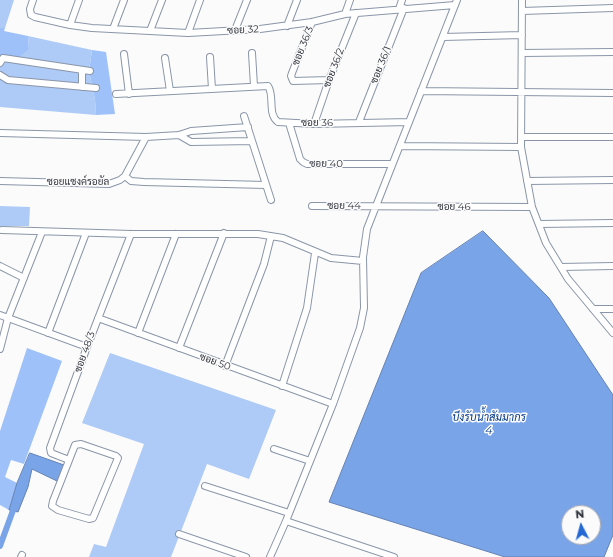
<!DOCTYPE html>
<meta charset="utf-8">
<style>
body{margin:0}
#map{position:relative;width:613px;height:557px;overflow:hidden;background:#fbfbfb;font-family:Montserrat,sans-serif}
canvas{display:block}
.north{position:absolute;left:561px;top:505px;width:40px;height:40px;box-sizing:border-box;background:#fbfbfb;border:1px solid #aaabaf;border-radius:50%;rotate:354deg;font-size:11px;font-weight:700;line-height:16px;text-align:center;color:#30343c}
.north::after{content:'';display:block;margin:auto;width:14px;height:18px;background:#2468d4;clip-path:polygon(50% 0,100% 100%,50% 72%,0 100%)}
</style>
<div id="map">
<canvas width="613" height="557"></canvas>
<div class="north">N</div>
</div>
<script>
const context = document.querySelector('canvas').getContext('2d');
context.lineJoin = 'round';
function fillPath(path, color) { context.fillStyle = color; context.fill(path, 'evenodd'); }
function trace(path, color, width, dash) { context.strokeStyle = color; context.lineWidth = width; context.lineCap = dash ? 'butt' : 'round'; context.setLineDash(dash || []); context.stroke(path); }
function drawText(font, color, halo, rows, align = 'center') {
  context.font = font + ' Montserrat,Sarabun,sans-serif'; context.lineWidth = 3; context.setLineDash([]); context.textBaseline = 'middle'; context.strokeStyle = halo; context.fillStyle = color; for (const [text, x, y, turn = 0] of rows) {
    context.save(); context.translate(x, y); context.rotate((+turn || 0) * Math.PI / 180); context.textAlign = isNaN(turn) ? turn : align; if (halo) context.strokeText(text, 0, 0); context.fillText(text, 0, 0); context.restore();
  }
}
const green = new Path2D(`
 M0,0H14L5,28H0Z
 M28,36L92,50L89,71L95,100L96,115L0,107V58L29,49Z
 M0,206L30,207L29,226H0Z
 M110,353L276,410L249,479L207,464L171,557H89L94,544L106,547L144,444L82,423Z`);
const forest = new Path2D(`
 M0,28H5L4,31L28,36L29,49L19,57L0,58Z
 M92,50L106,52L115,114L96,115L95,100L89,71Z
 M27,348L62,361L24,464L11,460L5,477L17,483L9,510L0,505V431Z`);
const water = new Path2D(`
 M483,231L549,298L613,395V535L604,557H505L329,502L421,273ZM569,513H593V537H569Z
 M30,453L64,465L57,481L32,469L28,487L18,512L9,510L17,483Z`);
const canal = new Path2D(`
 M0,546L15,505`);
const minor = new Path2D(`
 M33,0L30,9L31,15L35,17L70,25L92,28L188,33L260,29L312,22L345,14L455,5
 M522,0L521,147L532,207L546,243L568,279L613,333
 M399,9L402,0
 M522,11L613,8
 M345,14L350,0
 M312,22L292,73L291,76L293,81L329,80
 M70,25L79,0
 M287,26L297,0
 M113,29L124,0
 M235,30L247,0
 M150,31L162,0
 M188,33L200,0
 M443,37L522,35
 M252,53L254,86
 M522,53L613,52
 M124,54L129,94
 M210,57L212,89
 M165,58L170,91
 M0,63L3,58L90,71
 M82,70V87
 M0,75L8,80L96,88
 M421,91L613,93
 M116,94L268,86C275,96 267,114 278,122L314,124L409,122
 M244,116L271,200
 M359,122L404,8
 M289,123L300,159L303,162L307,164H392
 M314,124L329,80L356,13
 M0,133L146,137
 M179,135L191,142L252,141
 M521,137H613
 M400,146L521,147
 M125,176L131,181L144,182L266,185
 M0,181L109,184L120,180L125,176L146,137L179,135L191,131L248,127
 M527,181L613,180
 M312,206L532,207
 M539,224L613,223
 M2,230L131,234H258L283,238L331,258L363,261
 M0,266L24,278
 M561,267L613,266
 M593,309H613
 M0,315L87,347
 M98,318L333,404
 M48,333L86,233
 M138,333L176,234
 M179,348L224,233
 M0,349L8,318L42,232
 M225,366L264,264L271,236
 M282,386L307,308L315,253
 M81,444L116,456L118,458L93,518L89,519L58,510L52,506L53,501L75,445Z
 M274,449L310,461
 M69,460L51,453L50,448L87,347L131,234
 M205,486L289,513
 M286,521L394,557
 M179,534L246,557
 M21,557L22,555
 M270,557L286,521L333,404L360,328L364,308L363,257L367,229L457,0`);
const streetNames = [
 ["ซอย 32",243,30,-3],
 ["ซอย 36/3",303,46,-68],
 ["ซอย 36/1",381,65,-68],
 ["ซอย 36/2",334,68,-69],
 ["ซอย 36",317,123],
 ["ซอย 40",326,164,1],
 ["ซอยแซงค์รอยัล",78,182],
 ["ซอย 44",344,206],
 ["ซอย 46",454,207],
 ["ซอย 48/3",85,352,-70],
 ["ซอย 50",215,362,20]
];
const waterNames = [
 ["บึงรับน้ำสัมมากร",489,418],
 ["4",489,431]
];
fillPath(green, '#aecaf7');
fillPath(forest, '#9ec1f9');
fillPath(water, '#7aa4e8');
trace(water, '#6482b4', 1);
trace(canal, '#7aa4e8', 6);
trace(minor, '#8a96a8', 8);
trace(minor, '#fff', 6);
drawText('10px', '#30343c', '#fbfbfb', streetNames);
drawText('italic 11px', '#073c8a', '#fbfbfb', waterNames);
</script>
